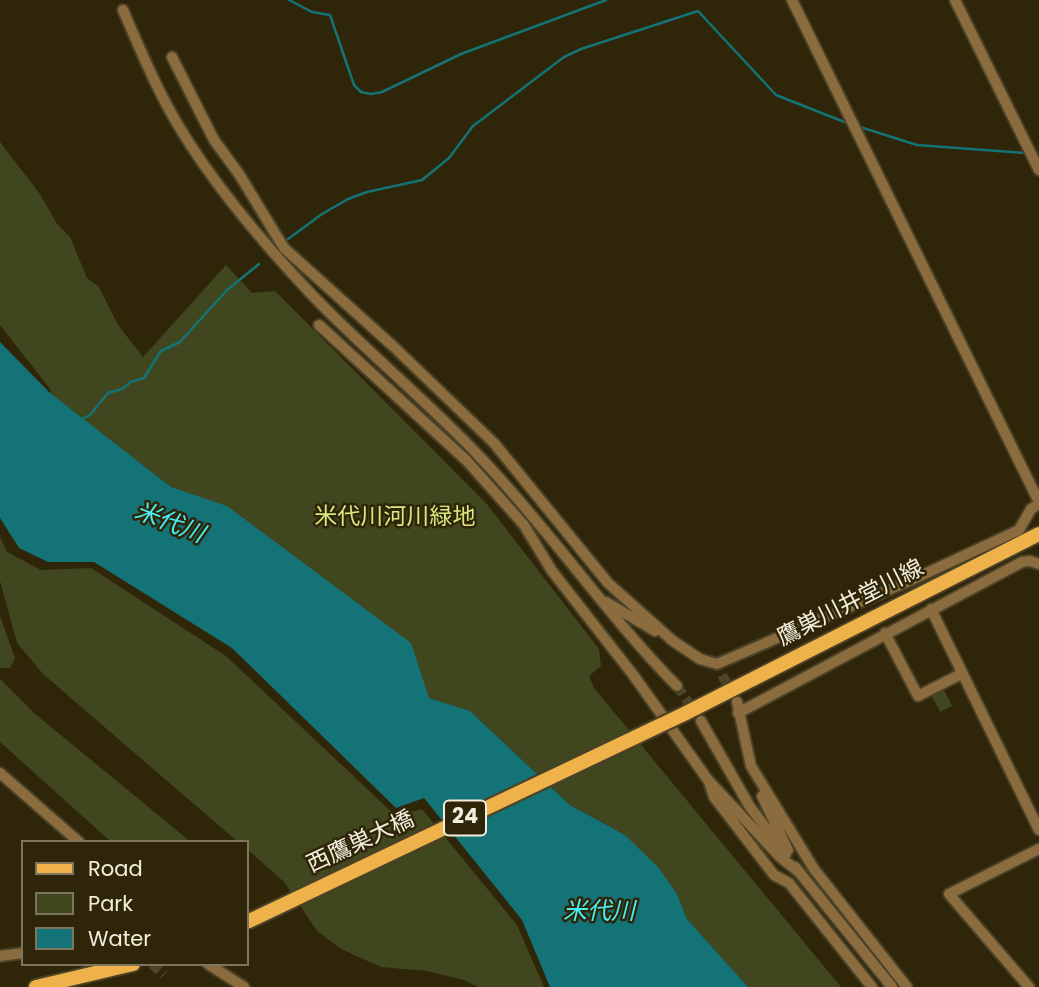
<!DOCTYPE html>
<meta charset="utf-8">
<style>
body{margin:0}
#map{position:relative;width:1039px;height:987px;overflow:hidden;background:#2f2508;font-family:Poppins,sans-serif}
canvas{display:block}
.legend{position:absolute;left:21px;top:840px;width:228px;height:126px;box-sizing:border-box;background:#2f2508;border:2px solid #7d755d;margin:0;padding:9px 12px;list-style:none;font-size:21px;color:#f3eddc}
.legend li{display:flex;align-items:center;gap:14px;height:35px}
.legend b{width:35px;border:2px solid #7d755d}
</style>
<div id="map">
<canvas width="1039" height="987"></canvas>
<ul class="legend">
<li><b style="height:9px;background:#efb149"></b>Road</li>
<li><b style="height:19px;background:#40471f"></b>Park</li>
<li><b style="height:19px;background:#137376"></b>Water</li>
</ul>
</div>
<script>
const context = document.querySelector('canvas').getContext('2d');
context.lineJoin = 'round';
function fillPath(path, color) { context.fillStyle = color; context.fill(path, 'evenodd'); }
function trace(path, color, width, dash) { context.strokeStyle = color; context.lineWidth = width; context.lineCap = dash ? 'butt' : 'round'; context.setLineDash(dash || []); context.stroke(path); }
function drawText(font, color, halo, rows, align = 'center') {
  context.font = font + ' Poppins,"Noto Sans JP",sans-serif'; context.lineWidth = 5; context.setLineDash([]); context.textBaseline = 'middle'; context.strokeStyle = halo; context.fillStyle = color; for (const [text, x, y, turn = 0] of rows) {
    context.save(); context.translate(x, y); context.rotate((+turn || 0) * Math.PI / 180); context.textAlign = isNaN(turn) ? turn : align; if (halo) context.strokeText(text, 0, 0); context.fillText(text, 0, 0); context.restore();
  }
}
const green = new Path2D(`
 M0,142L40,194L57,224L70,237L87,278L99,287L118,325L143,357L226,265L252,293L275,291L486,503L599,649L601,666L589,676L594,688L841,987H748L687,919L677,894L625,835L570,805L470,711L428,698L410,643L227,507L171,487L51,394L50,389L0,325Z
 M0,537L7,552L41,570L91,568L226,656L396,816L422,809L517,925L544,987H478L464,980L427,971L381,967L341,949L317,931L284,882L247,849V842H238L43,674L17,643L0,581Z
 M0,616L15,658L10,668H0Z
 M0,679L34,713L191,842L110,841L0,742Z
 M943,688L952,706L940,712L931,694Z`);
const water = new Path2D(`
 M0,342L49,392L171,487L227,506L411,643L429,698L470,711L570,805L625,835L658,867L677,894L687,919L748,987H550L522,920L424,798L396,808L232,648L94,562H48L19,548L0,518Z`);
const stream = new Path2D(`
 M289,0L312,12L330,15L354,85L361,92L371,94L382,92L461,54L606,0
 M860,127L917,145L1025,153
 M284,242L322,214L348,199L367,192L422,180L449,158L473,126L564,57L581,49L698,11L776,95L847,123
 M82,419L90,415L108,393L122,389L131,382L144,378L161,351L180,342L227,290L259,264`);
const minorTunnel = new Path2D(`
 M722,675L734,696
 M677,686L697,715
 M152,964L164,975`);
const minor = new Path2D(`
 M792,0L1039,502
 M955,0L1039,170
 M123,10C140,49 156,88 178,125C215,187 263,243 312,295C366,351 427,401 480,457C550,530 606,614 677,686
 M172,57L214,140L239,174L284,248L394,347L494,443L608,583L673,641L700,659L717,664L916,578L1019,530L1031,509L1039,504
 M319,325L467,461L524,525L552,571L634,676L708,780L780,857L799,872
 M606,602L655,631
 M931,609L1039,830
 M885,633L918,696L961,674
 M737,702L751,766L814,869L907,987
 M738,713L1022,562L1030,561L1039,564
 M701,721L750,807L786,854
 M0,773L79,842
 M709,782L714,797L774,875L789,883L872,987
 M762,796L788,850
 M795,867L892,987
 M0,956L23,953
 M208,964L244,987
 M1029,987L949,894L1039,849`);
const major = new Path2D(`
 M684,714L1039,534
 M36,987L133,964`);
const majorBridge = new Path2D(`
 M247,922L684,714`);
const shields = [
 [465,818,42]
];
const shieldNames = [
 ["24",465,818]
];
const parkNames = [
 ["米代川河川緑地",395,518]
];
const streetNames = [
 ["鷹巣川井堂川線",851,604,-27],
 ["西鷹巣大橋",361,843,-25]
];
const waterNames = [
 ["米代川",169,524,21],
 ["米代川",599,913]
];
fillPath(green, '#40471f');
fillPath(water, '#137376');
trace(stream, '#137376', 2.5);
trace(minorTunnel, '#4c4328', 10, [10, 5]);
trace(minor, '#4a4126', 14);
trace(major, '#4a4126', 18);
trace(minor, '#8a6c3e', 10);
trace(major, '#efb149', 14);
trace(majorBridge, '#4a4126', 18, []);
trace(majorBridge, '#efb149', 14);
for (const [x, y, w] of shields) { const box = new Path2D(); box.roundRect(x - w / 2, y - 17.5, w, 35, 5); context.fillStyle = '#2f2508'; context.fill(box); trace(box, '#f3eddc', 2); }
drawText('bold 21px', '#f3eddc', null, shieldNames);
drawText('23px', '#d5e77e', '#2f2508', parkNames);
drawText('23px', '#f3eddc', '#2f2508', streetNames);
drawText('italic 24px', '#47edf2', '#2f2508', waterNames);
</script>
